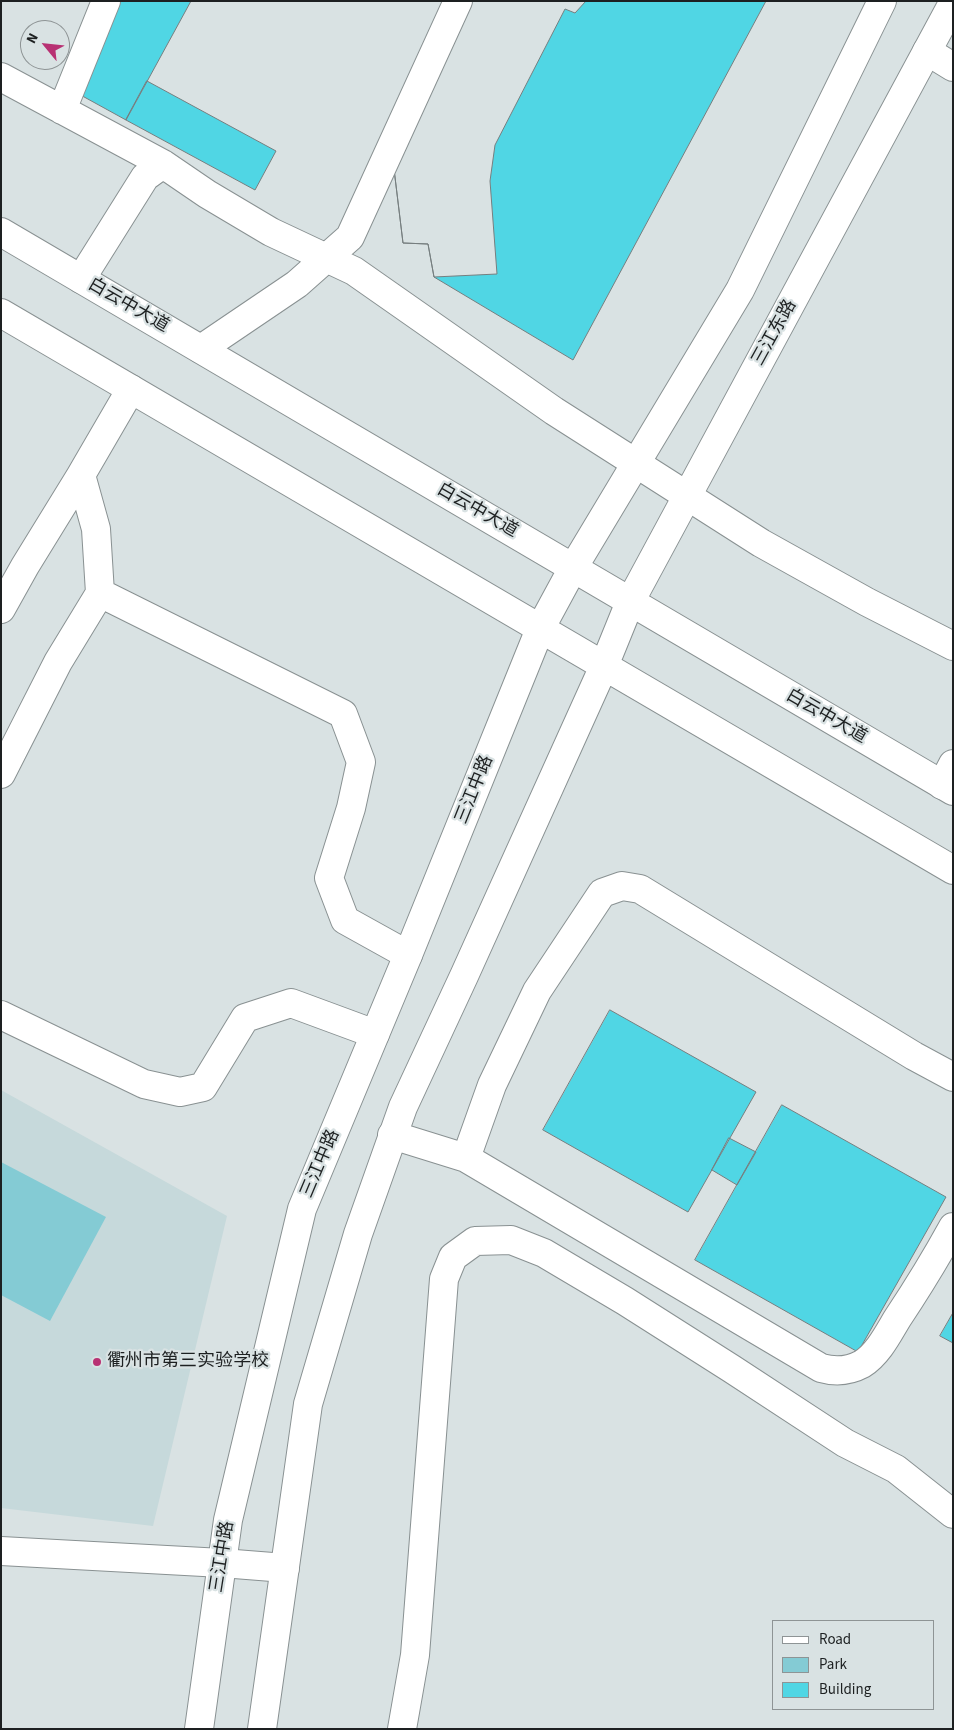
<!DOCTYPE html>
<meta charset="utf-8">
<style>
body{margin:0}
#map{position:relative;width:954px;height:1730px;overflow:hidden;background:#d9e2e3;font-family:"Source Sans 3",sans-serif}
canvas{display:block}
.frame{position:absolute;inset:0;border:2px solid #1d2021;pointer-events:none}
.legend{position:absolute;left:772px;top:1620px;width:162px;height:90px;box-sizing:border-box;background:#d9e2e3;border:1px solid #8e9495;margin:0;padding:6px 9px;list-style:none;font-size:15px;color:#1d2021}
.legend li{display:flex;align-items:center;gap:10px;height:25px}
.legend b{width:25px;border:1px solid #8e9495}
.north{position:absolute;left:20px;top:20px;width:50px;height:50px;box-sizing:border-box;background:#d9e2e3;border:1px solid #8e9495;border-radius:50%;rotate:298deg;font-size:14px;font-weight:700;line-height:20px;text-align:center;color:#1d2021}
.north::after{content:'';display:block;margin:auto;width:18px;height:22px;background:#b83173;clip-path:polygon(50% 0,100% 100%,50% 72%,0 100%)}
</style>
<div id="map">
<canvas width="954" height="1730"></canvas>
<div class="frame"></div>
<ul class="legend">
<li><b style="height:6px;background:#fff"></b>Road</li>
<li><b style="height:14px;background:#84cbd4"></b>Park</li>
<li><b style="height:14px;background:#50d6e4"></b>Building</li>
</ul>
<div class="north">N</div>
</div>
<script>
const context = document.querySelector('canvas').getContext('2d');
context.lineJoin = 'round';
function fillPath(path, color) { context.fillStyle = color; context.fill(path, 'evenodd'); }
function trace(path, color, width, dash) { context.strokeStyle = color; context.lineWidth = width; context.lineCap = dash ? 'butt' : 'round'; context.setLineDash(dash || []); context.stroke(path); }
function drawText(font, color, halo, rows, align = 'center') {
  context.font = font + ' "Source Sans 3","Noto Sans SC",sans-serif'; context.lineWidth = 4.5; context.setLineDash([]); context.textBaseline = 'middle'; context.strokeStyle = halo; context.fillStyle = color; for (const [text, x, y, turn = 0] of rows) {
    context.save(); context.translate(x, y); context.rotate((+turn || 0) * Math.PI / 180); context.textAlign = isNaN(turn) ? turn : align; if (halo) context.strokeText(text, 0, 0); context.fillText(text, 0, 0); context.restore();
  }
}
const built = new Path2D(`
 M1,1090L227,1216L153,1526L1,1508Z`);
const green = new Path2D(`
 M1,1162L106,1217L50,1321L1,1295Z`);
const building = new Path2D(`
 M112,1H191L126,120L66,87Z
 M464,1H586L575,13L565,9L495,145L490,181L497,274L434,277L428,244L403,243L390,136Z
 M464,1H766L573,360L434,277L428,244L403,243L390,136Z
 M147,81L276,151L255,190L126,120Z
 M610,1010L756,1092L688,1212L543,1130Z
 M782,1105L946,1197L858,1352L695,1260Z
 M729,1138L756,1152L737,1185L712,1170Z
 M953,1313V1343L940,1336Z`);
const minor = new Path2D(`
 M927,51L953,67
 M1,77L163,164L207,194L271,232L354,271L554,411L761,543L867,602L953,646
 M62,110L106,1
 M81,279L145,177L163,164
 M201,349L297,284L350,237L458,1
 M100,593L343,714L361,762L351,808L329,878L345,920L408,955
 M1,609L25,566L81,475
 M1,774L58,662L100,593L96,529L81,475L131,389
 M942,785L953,764
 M1,1015L144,1084L180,1092L203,1087L245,1018L291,1003L375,1034
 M392,1135L466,1158L821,1368C835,1372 849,1371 862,1364C878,1354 888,1334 897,1319C917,1289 936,1258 953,1227
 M466,1158L492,1085L537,991L602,893L622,886L640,889L914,1056L953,1077
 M1,1551L222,1563L285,1568
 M402,1729L415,1655L444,1279L453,1257L475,1241L511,1240L544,1253L625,1301L732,1369L845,1443L896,1469L953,1514`);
const major = new Path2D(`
 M1,232L953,791
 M1,313L953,870
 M199,1729L228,1520L302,1209L408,955L540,629L573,568L740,290L882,1
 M262,1729L308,1404L358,1234L403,1107L464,976L604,666L630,602L953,3`);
const markers = [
 [97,1362,5,"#b83173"]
];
const streetNames = [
 ["白云中大道",128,306,30],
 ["三江东路",775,333,-61],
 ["白云中大道",477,511,30],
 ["白云中大道",826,717,30],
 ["三江中路",475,790,-68],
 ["三江中路",321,1164,-67],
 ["三江中路",223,1557,-81]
];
const poiNames = [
 ["衢州市第三实验学校",107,1362]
];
fillPath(built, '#c6d9db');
fillPath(green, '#84cbd4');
fillPath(building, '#50d6e4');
trace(building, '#767e7f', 1);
trace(minor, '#899192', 30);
trace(major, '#899192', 30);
trace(minor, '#fff', 28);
trace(major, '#fff', 28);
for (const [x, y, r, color] of markers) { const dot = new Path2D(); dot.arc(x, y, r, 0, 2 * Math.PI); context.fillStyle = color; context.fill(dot); trace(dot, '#d9e2e3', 2); }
drawText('18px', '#1d2021', '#d9e2e3', streetNames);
drawText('18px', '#1d2021', '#d9e2e3', poiNames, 'left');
</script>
